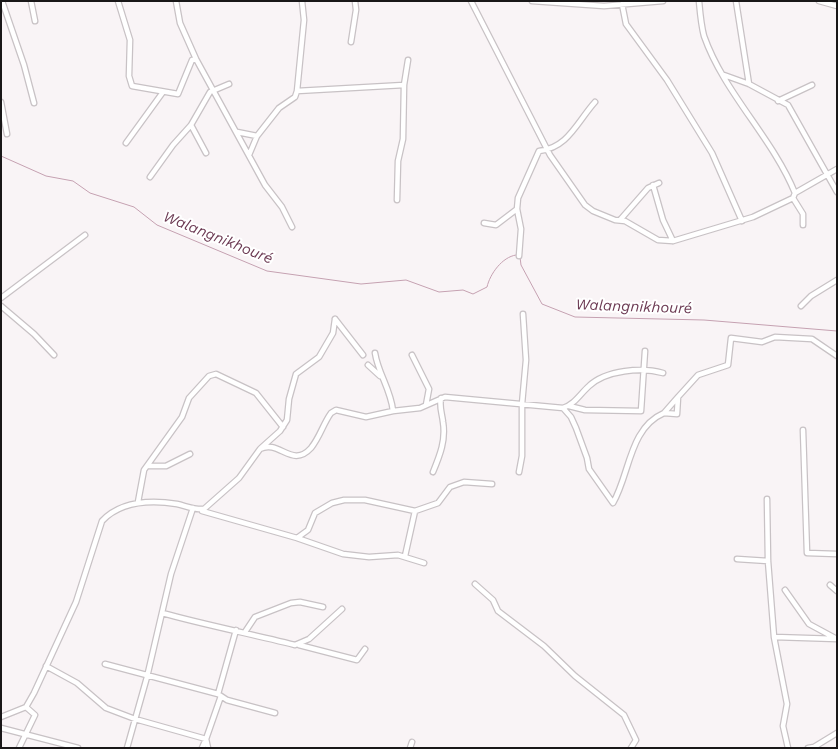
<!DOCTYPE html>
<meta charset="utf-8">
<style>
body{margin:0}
#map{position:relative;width:838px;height:749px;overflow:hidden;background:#f9f4f6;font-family:"Work Sans",sans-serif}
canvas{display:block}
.frame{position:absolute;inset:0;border:2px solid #191718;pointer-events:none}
</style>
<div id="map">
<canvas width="838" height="749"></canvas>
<div class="frame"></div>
</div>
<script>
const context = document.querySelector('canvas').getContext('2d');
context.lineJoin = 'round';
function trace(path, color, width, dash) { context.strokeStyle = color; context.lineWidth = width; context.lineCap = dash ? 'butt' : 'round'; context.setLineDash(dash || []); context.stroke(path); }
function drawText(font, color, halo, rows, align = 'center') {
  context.font = font + ' "Work Sans",sans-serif'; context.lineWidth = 4; context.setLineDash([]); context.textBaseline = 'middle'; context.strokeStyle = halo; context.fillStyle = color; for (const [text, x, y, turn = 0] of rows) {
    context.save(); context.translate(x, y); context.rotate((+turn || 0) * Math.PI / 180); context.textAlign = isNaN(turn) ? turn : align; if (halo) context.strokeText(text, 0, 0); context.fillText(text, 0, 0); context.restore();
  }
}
const stream = new Path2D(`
 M1,156L46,176L73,181L90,193L134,207L157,225L267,271L361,284L406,280L439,292L463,290L473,294L487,287C490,274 502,257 516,255
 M520,257L521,265L542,304L575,317L704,320L837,331`);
const street = new Path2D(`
 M2,1L24,65L34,103
 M31,1L35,21
 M118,1L130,40L129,76L132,86L178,94L192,60L196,59
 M176,1L180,23L196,59L265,185L282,207L292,227
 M471,1L550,155L585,205L593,211L615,220L625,221L658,240L673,241L753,217L793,198L795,193L837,169
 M532,1L604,6L663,1
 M699,1C700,12 701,25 704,36C724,93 772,137 795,193
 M736,1L749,84
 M819,1L837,6
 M622,4L626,24L667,80L712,153L742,221
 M351,42L356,10L355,1
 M724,75L749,84L788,105L837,192
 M297,91L304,20L302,1
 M778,101L812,85
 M1,102L7,134
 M191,125L206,153
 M237,132L257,136
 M126,143L163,92
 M249,155L257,136L279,108L295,97L297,91L404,85
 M150,177L173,145L191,125L210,92L229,84
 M653,185L663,220L673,241
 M793,198L803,214V225
 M397,200L398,161L403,139L404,85L408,60
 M620,220L648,188L659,183
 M484,223L496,225L517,209
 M519,256L521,229L517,209L518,198L539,151C568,148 577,122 595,102
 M1,298L85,235
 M1,306L34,334L54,355
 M801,306L811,296L837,280
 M335,319L363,355
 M375,353C378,373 391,390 393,411
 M412,355L429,389L426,405
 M368,365L380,376
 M569,406L585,410L641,411L645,351
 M563,408L571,417L576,428L587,458L589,469L613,503C630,474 629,428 664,413L677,414L678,397L698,375L728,365L731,338L762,342L775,337L812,339L837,356
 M664,413L678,397
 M803,430L807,553L837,554
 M261,448L280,431L287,420L289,399L296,374L319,357L333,333L335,319
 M147,466H166L190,454
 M433,472C440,455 446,440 443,422C442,413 439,407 441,398
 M519,472L522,456V404L526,360L523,314
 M767,499L768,561L774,637L837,639
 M138,502L144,470L182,417L189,398L209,376L216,374L256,393L283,427
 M202,511L297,538L308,530L315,513L332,503L344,500H365L415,511L438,503L450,487L464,482L492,484
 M297,538L343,554L369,557L398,555L424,563
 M405,556L415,511
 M737,559L768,561
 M475,584L493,600L498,611L544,646L575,676L624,715L636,740L631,748
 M830,585L837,591
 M785,590L809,624L835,638
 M162,613C206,625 251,634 295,645L309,639L342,609
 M245,632L255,617L291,603L300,602L323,607
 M774,637L787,704L783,726L788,748
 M299,645L357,660L365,649
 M105,664L218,694L227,700L275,713
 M46,666L77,683L106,708L135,719L206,739L202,748
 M218,694L236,630
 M1,717L26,707
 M1,728L78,748
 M19,748L35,715L26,707L34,693L76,602L102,521C121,501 151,500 177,504C186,506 195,510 204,509L239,478L260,449C279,439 292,469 311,448C320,437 323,424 331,413L336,410L366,417L393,411L420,408L445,397L563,408C575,404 580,394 589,386C606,370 642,367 663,373
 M127,748L147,677L171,574L193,508
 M208,748L206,739L221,696
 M410,748L412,742
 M808,748L814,747L837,733`);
const waterNames = [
 ["Walangnikhouré",218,238,22],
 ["Walangnikhouré",634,307,2]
];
trace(stream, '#c5a1b1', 1);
trace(street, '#c8c2c5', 7);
trace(street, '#fff', 4.5);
drawText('italic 15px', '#6c3a53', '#fff', waterNames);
</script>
